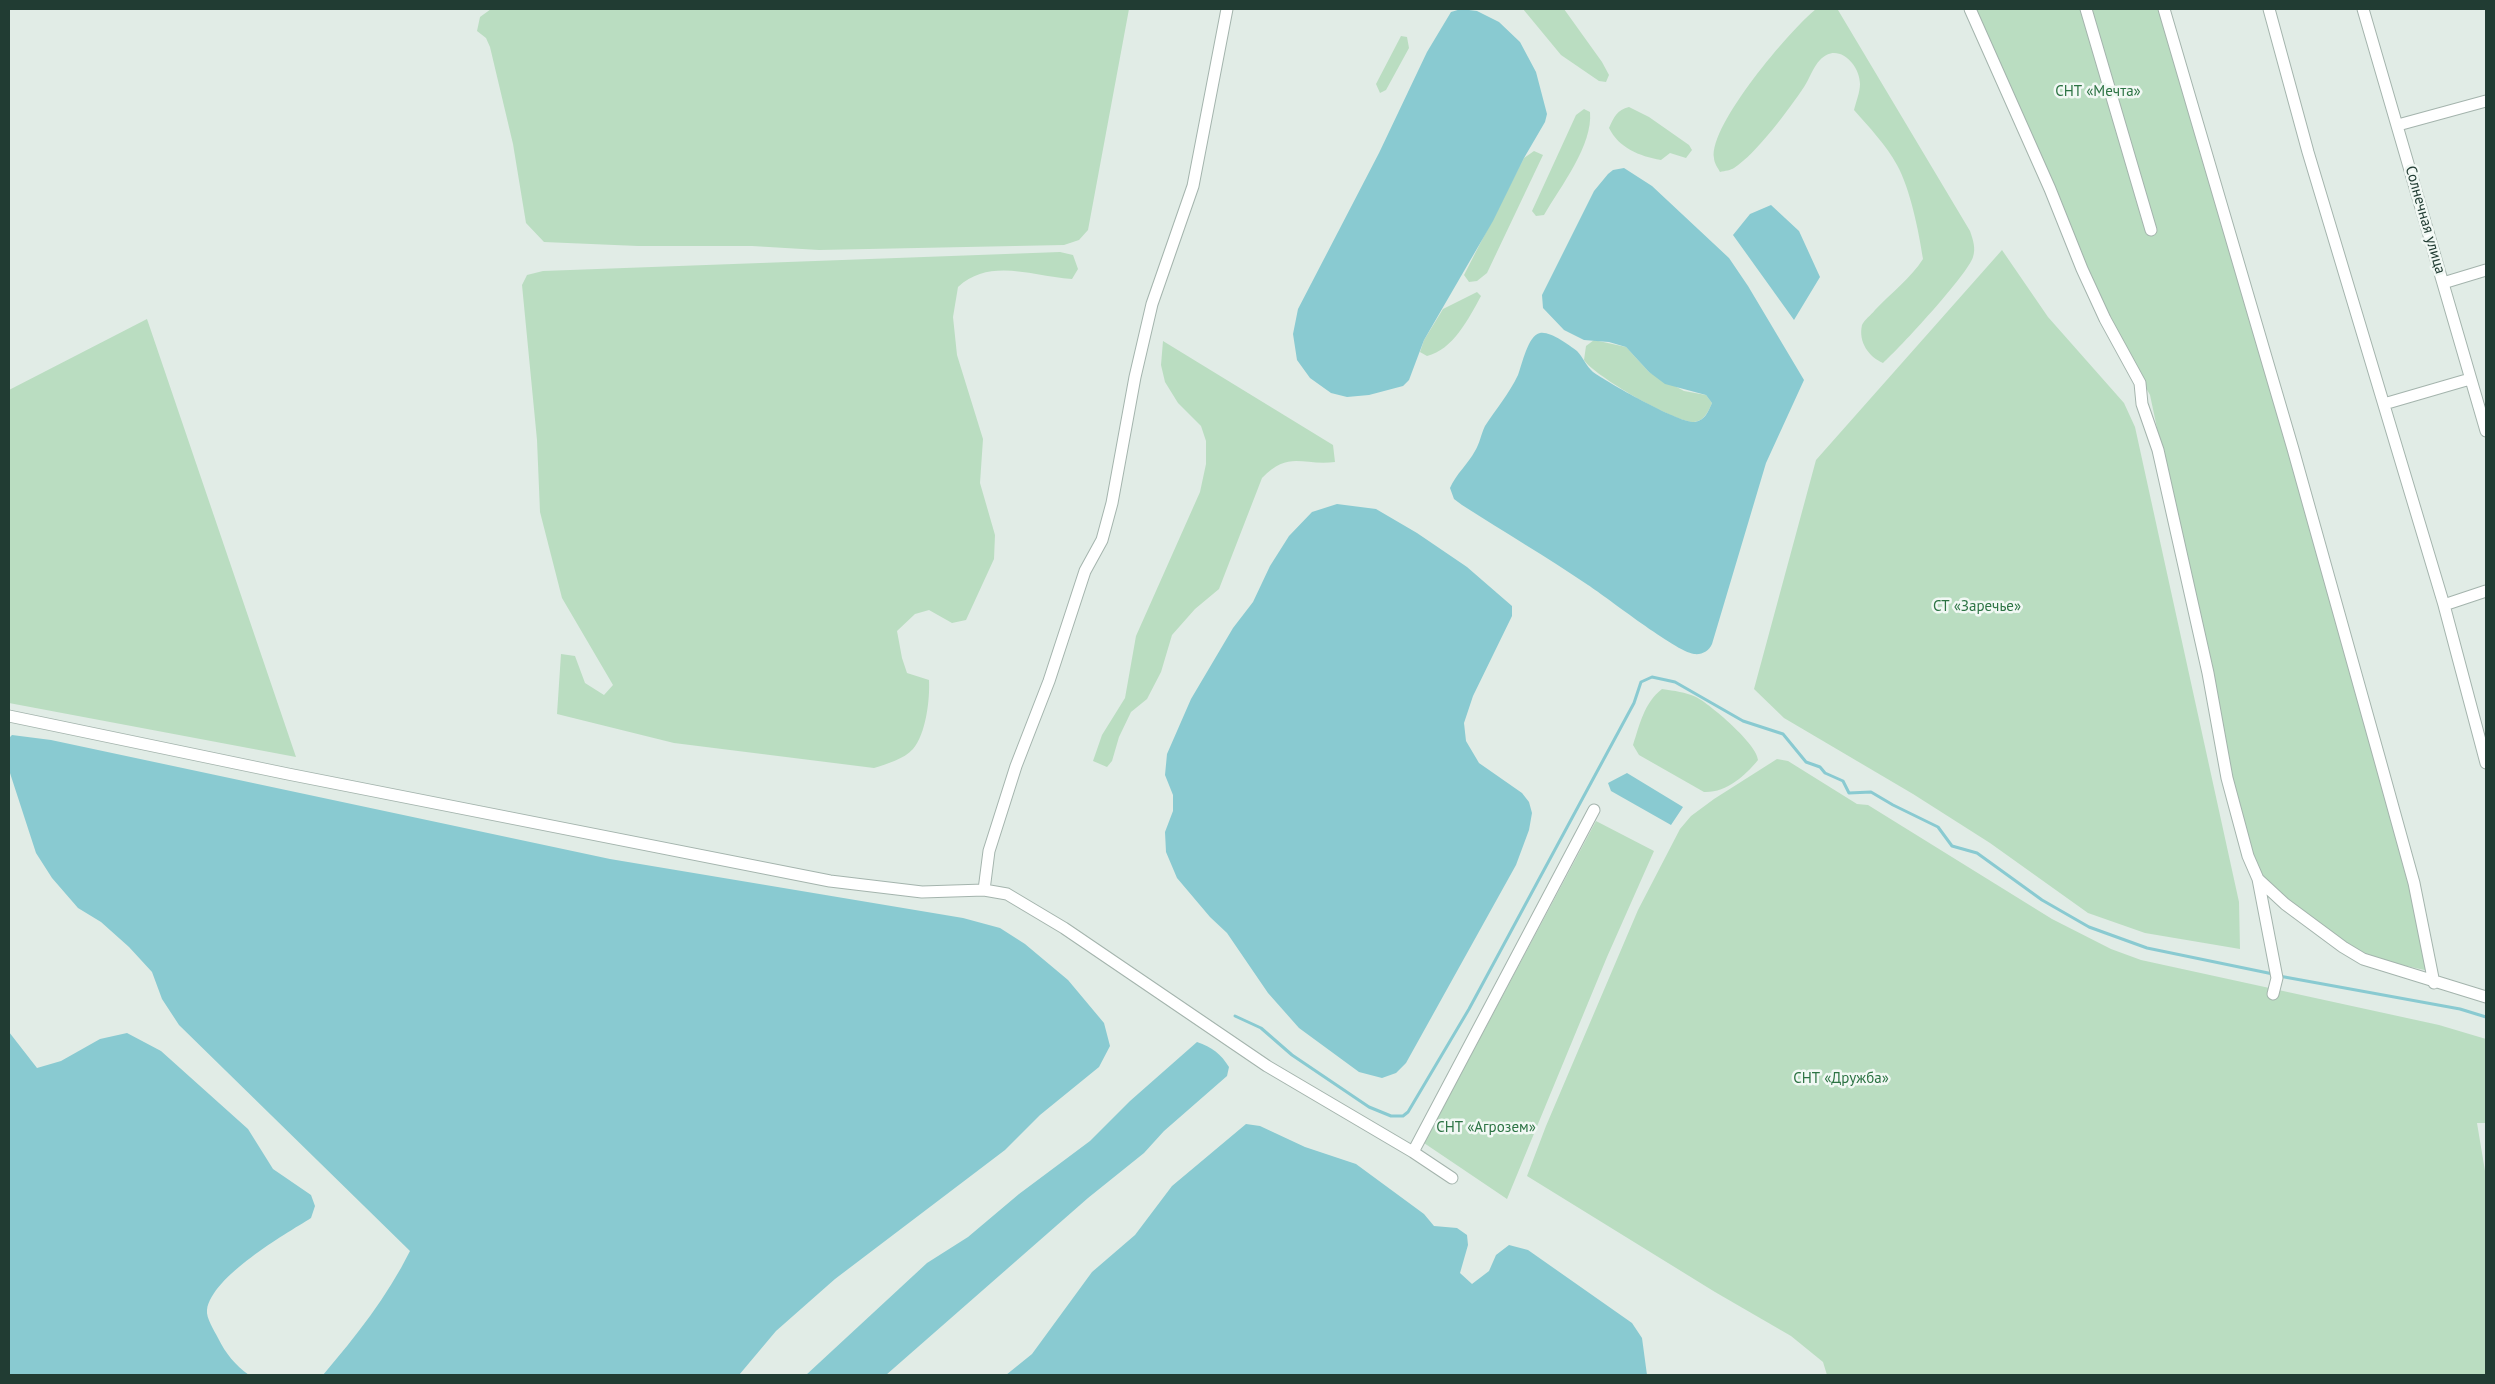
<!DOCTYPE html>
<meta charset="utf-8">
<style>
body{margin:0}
#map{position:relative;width:2495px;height:1384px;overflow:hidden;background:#e1ece6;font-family:"PT Sans",sans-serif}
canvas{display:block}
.frame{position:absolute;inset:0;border:10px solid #213c33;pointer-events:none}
</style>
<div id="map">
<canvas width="2495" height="1384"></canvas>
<div class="frame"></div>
</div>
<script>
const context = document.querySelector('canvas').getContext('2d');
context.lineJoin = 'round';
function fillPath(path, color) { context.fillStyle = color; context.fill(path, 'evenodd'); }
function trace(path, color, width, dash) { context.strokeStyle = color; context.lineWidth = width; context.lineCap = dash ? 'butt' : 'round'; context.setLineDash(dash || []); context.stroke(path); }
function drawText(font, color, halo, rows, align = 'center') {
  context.font = font + ' "PT Sans",sans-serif'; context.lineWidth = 5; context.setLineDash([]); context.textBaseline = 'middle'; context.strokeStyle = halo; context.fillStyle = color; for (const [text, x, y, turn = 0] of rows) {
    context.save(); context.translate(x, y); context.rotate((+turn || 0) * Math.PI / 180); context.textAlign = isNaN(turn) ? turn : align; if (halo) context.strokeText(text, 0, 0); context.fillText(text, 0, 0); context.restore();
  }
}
const green = new Path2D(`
 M491,9L547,10L1129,9L1088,230L1079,240L1064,245L819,250L752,246H638L544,242L526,223L513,144L490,47L486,38L477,31L480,17Z
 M1523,9H1564L1602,62L1609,75L1606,82L1599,81L1561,55Z
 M1816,9L1838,10L1970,231C1973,240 1976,248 1973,257C1968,274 1899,349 1883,363C1869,357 1858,342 1862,325C1864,320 1871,315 1875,310C1891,293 1911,278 1923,259C1919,232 1910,188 1897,165C1886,145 1869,127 1854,110C1856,102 1860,92 1860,84C1860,64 1837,41 1820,60C1813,67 1810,78 1804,87C1790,108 1756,154 1734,168C1731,170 1725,171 1720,172C1718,168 1714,163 1714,158C1709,125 1790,30 1816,9Z
 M1973,9H2159L2409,866L2429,971L2366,957L2329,933L2267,883L2255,864L2232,783L2150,395L2106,315Z
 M1401,36L1407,37L1409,48L1386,90L1380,93L1376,84Z
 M1629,107L1649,117L1689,145L1692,150L1686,158L1670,153L1661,160C1639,156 1619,148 1609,128C1614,117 1617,110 1629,107Z
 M1584,109L1590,112C1593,145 1561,186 1544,215L1536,216L1532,211L1576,115Z
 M1534,151L1543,155L1487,273L1477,281L1469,282L1464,275L1524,158Z
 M2002,250L2048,317L2124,403L2135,427L2239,902L2240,949L2145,933L2088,913L1990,843L1913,794L1784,718L1754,689L1816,460Z
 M1060,252L1073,255L1078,269L1072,279C1033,277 991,257 958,287L953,317L957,355L983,439L980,483L995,535L994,559L966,620L952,623L929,610L915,614L897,631L902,658L907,673L929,680C930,699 926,734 913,749C904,759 887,764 874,768L674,743L557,714L561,654L575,656L585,683L604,695L613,685L562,598L540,512L537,440L522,285L527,275L543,271Z
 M1477,292L1481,296C1469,318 1453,350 1427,356L1420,352L1424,340L1443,309Z
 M147,319L296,757L9,703V390Z
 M1594,340L1626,347L1649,372L1684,391L1706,395L1712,403C1708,412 1704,421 1694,422C1676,423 1594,376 1584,360L1586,346Z
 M1163,341L1333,445L1335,462C1302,466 1289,450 1262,478L1219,589L1195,609L1172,635L1161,672L1147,699L1131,712L1119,737L1112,761L1107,767L1093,761L1102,735L1125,698L1136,636L1200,492L1206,464V441L1201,426L1178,403L1165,382L1161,365Z
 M1662,689C1675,691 1685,692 1696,697C1710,704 1758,745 1758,760C1745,776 1726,793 1704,792L1639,755L1633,745C1640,724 1644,703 1662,689Z
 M1777,759L1788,761L1857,804L1868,805L2052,919L2111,949L2141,960L2439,1025L2486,1039V1123H2477L2486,1177V1375H1827L1823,1362L1791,1336L1715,1292L1527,1176L1546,1126L1638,910L1680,829L1691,816L1714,799Z
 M1596,821L1654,851L1607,957L1507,1199L1424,1143Z`);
const water = new Path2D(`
 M1461,9L1477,11L1499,22L1520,42L1536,72L1547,114L1545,122L1524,158L1493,221L1424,340L1409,380L1403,386L1369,395L1347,397L1331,393L1310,378L1297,360L1293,334L1298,309L1379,153L1427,52L1451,12Z
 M1624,168L1652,186L1729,258L1748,286L1804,380L1766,463L1712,644C1709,651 1702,655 1694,654C1675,651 1608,598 1588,585C1547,557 1504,532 1462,505L1454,499L1450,488C1456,474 1468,464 1475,451C1480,443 1481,434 1485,426C1496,409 1509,394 1518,375C1522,365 1528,335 1540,333C1550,331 1569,345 1577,351C1583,357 1586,366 1593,372C1607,382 1680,424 1695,422C1705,420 1708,412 1712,403L1706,395L1665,384L1649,372L1626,347L1609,342L1584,340L1564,330L1543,308L1542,295L1594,191L1608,174L1613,170Z
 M1771,205L1799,231L1820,277L1794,320L1733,235L1750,214Z
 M1337,504L1376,509L1417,533L1467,567L1512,606V616L1473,696L1464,723L1466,741L1479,763L1522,793L1529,802L1532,813L1529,830L1516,865L1406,1063L1396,1073L1382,1078L1359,1072L1299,1028L1268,993L1227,933L1210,917L1177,878L1166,852L1165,832L1173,811V795L1165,775L1167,754L1191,699L1233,628L1253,602L1270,566L1289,536L1312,512Z
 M12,735L51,740L610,859L963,918L1000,928L1025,944L1068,980L1104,1023L1110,1046L1099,1067L1040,1115L1005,1150L835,1279L776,1331L739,1375H323C356,1336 387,1297 410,1251L179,1025L162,999L152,972L129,947L101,922L78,908L52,878L36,853L9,770V738Z
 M1627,773L1683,807L1671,825L1611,791L1608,783Z
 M9,1032L37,1068L61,1061L100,1039L127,1033L161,1051L248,1129L273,1169L311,1195L315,1206L311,1218C284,1235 212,1276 207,1310C206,1318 214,1330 218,1338C226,1354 235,1365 249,1375H9Z
 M1197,1042C1212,1047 1221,1054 1229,1067L1227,1076L1164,1131L1144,1153L1088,1198L886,1375H806L927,1263L968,1237L1019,1194L1090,1141L1130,1101Z
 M1246,1124L1260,1126L1305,1147L1356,1164L1424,1214L1434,1226L1457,1228L1467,1235L1468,1245L1460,1273L1472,1284L1489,1271L1496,1255L1509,1245L1528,1250L1632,1323L1642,1338L1647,1375H1006L1032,1354L1092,1272L1135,1235L1172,1186Z`);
const stream = new Path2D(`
 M2279,976L2460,1009L2486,1017
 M1235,1016L1261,1028L1292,1055L1369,1107L1391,1116H1403L1408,1112L1469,1009L1634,703L1641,682L1652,677L1675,682L1743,721L1783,734L1806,762L1820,767L1825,773L1843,781L1849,793L1871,792L1893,805L1938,827L1952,846L1977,853L2042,900L2089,927L2147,948L2273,974`);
const minor = new Path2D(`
 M1970,9L2050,189L2082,269L2105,319L2140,383L2142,404L2158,450L2208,673L2227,778L2248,856L2258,879L2285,904L2343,947L2363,959L2486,997
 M2086,9L2151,230
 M2164,9L2293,449L2378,753L2414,883L2434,983
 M2269,9L2308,152L2444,605L2486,763
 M2363,9L2486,431
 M2398,125L2486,101
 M2443,283L2486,270
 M2384,404L2470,379
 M2444,605L2486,591
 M9,716L288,774L830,881L922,892L984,890L1007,894L1064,928L1267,1066L1413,1152L1452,1178
 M2258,879L2277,978L2273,994
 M984,890L989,851L1016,766L1049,681L1085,571L1102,540L1112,503L1135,377L1152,304L1193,186L1227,9
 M1413,1152L1594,810`);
const parkNames = [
 ["СНТ «Мечта»",2098,92],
 ["СТ «Заречье»",1977,607],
 ["СНТ «Дружба»",1841,1079],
 ["СНТ «Агрозем»",1486,1128]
];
const streetNames = [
 ["Солнечная улица",2425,220,74]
];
fillPath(green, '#baddc1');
fillPath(water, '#89cad1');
trace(stream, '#89cad1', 3);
trace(minor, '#a4b4ad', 13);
trace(minor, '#fff', 11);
drawText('15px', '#2c7343', '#f1f8f4', parkNames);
drawText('15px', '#213c33', '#f1f8f4', streetNames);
</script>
